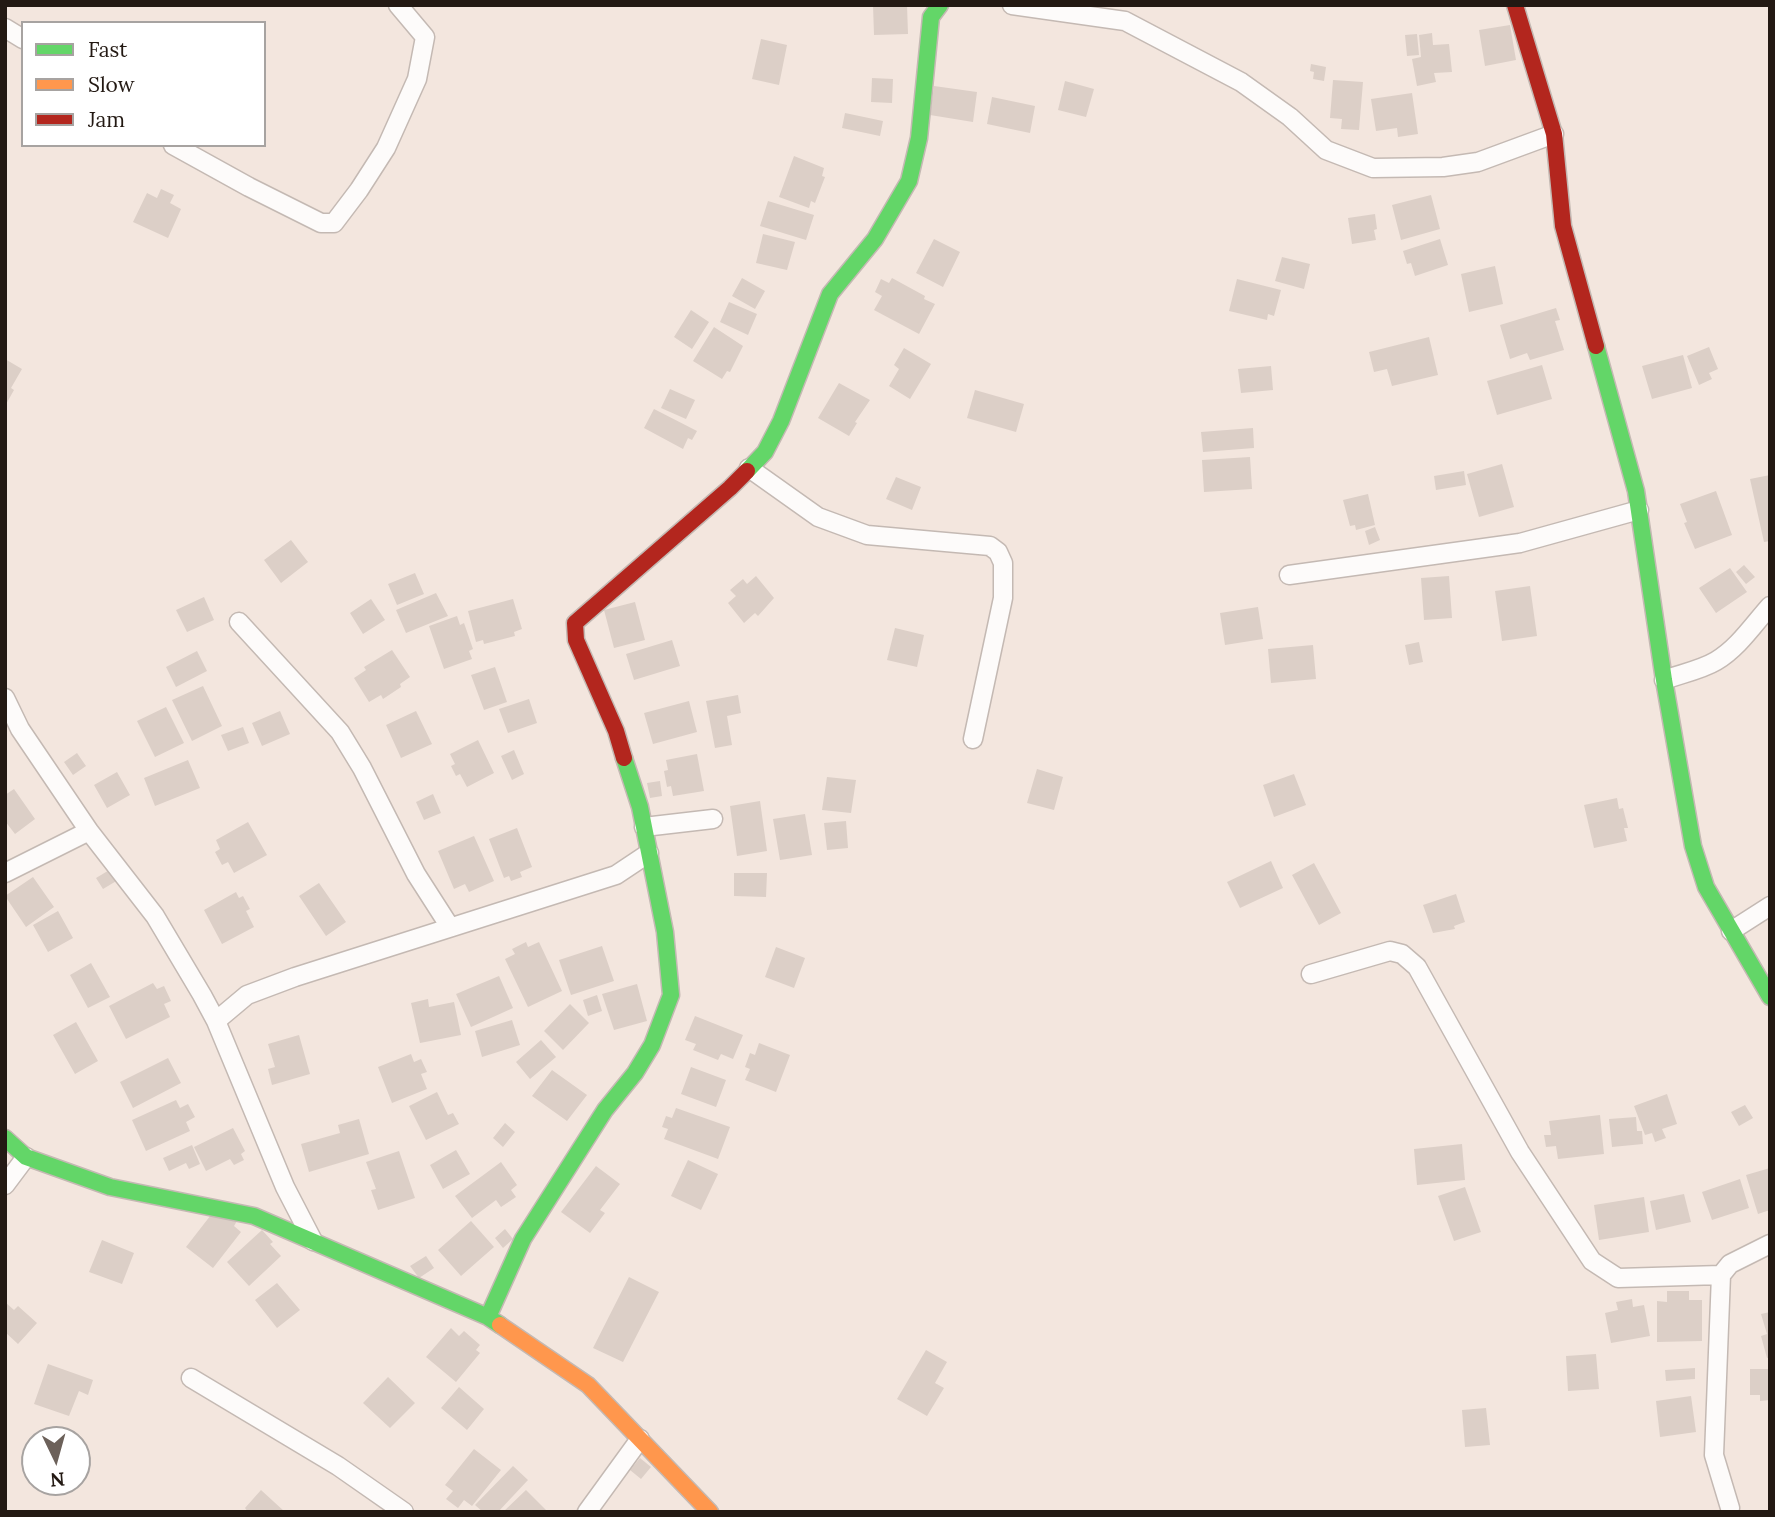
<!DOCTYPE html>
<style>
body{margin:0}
#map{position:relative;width:1775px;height:1517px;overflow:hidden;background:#f3e6de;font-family:Lora,serif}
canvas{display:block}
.frame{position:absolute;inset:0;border:7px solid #231913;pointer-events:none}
.legend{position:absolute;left:21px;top:21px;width:245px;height:126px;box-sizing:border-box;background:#fff;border:2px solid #a7a3a1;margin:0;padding:9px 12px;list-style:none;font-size:21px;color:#231913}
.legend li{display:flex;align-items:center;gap:14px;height:35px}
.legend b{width:35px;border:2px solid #a7a3a1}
.north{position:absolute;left:21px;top:1426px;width:70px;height:70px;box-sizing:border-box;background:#fff;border:2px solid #a7a3a1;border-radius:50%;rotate:175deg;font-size:19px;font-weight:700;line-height:28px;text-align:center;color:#231913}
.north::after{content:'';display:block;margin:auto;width:24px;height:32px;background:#6c615a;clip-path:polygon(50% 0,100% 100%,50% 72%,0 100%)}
</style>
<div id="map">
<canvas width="1775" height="1517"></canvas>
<div class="frame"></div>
<ul class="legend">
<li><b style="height:9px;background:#63d668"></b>Fast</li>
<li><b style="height:9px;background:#ff974d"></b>Slow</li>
<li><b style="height:9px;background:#b3261e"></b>Jam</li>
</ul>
<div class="north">N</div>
</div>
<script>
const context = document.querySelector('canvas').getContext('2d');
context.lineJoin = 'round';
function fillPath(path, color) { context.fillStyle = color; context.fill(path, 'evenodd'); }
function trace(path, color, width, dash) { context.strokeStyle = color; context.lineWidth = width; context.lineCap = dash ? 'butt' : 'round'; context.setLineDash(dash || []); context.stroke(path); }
const building = new Path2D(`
 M873,5H907L908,34L874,35Z
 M1510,25L1516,60L1485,66L1479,30Z
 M1432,33L1433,45L1449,44L1452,72L1434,73L1436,82L1417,86L1412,59L1421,57L1419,35Z
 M1417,34L1419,55L1407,56L1405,35Z
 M761,39L787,45L779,85L752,79Z
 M1311,64L1326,67L1324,81L1313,79L1314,72L1310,71Z
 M872,78L893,79L892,103L871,102Z
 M1333,80L1363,82L1359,130L1341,129L1342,119L1330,118Z
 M1065,81L1094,89L1086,117L1058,110Z
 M934,86L977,92L973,122L930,115Z
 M1412,93L1418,134L1398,137L1397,128L1376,131L1371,99Z
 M992,97L1035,106L1030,133L987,124Z
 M845,113L883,121L880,136L842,128Z
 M794,156L824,168L822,176L825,177L815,203L811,201L809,208L779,197Z
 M161,189L174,195L170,203L181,209L168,238L133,222L147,193L157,198Z
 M1431,195L1440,229L1401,240L1392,205Z
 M768,201L814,215L806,240L760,226Z
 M1375,214L1377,229L1374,230L1376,240L1352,244L1348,218Z
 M763,234L795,242L787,270L756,263Z
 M934,239L960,252L943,287L916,273Z
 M1440,239L1448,265L1415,276L1411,263L1407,264L1403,251Z
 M1282,257L1310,264L1304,289L1275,281Z
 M1495,266L1503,304L1469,312L1461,274Z
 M742,278L765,291L755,309L732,296Z
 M892,278L925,296L924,299L935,304L919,334L874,310L882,296L875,292L881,279L889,283Z
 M1237,279L1281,290L1274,316L1268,314L1267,320L1229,311Z
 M729,302L757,314L748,335L720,322Z
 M1556,308L1560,320L1555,321L1564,350L1530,360L1527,353L1510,359L1500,325Z
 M691,310L709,322L692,349L674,337Z
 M714,327L743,346L730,372L727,371L722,379L693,361Z
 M1429,337L1438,375L1392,386L1387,369L1374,372L1369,352Z
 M1709,347L1718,369L1709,373L1712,379L1699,385L1687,356Z
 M904,348L931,364L910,399L889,386L899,369L894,365Z
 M1683,355L1692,388L1652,399L1642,366Z
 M5,359L22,369L11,388L14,390L5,406Z
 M1542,365L1552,399L1497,415L1487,381Z
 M1271,366L1273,390L1241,393L1238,369Z
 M839,383L870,400L855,422L857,423L849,436L818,418Z
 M670,389L695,400L686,419L661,408Z
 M975,390L1024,404L1016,432L967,418Z
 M654,409L697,431L692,440L688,438L683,449L644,428Z
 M1253,428L1254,448L1203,452L1201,432Z
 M1250,457L1252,489L1204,492L1202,460Z
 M1502,464L1514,507L1479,517L1467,474Z
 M1464,471L1466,485L1436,490L1434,476Z
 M1770,475V541L1764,542L1750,479Z
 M896,477L921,487L912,510L886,499Z
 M1716,491L1732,535L1695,549L1684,523L1687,522L1680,504Z
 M1368,494L1375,525L1356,530L1355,525L1350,526L1343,500Z
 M1375,527L1380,540L1369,545L1365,531Z
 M291,540L308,562L281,583L264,560Z
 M1744,565L1755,577L1746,584L1736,572Z
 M1730,568L1747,592L1716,613L1699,588Z
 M415,573L424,594L397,605L388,584Z
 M756,576L774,598L758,616L755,613L744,623L728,603L736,596L730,590L743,579L747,584Z
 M1449,576L1452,618L1424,620L1421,578Z
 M1530,586L1537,636L1502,641L1495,591Z
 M436,593L448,616L406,633L396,610Z
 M204,597L214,620L187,632L176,610Z
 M371,599L385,620L363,634L350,613Z
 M513,599L522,629L514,632L515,636L484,644L483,640L476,642L468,611Z
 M635,602L645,640L614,648L604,610Z
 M1258,607L1263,639L1225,645L1220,613Z
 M457,616L460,625L464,623L473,649L469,651L472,659L444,669L429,626Z
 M895,628L924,635L917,667L887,660Z
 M672,640L680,666L634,680L626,654Z
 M1419,642L1423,662L1409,665L1405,645Z
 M1313,645L1316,679L1271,683L1268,649Z
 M392,650L410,677L400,684L401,687L383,699L381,695L369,702L354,678L366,670L364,667Z
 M197,651L207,671L176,687L166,667Z
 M495,667L507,702L484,710L471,675Z
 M203,686L222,726L192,741L172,700Z
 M738,695L741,713L727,716L732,745L715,748L706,701Z
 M529,699L537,723L508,733L499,709Z
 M689,701L697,732L653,744L644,713Z
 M166,707L184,743L155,757L137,721Z
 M280,711L290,734L262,746L252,723Z
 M416,711L432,744L401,758L386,725Z
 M243,727L249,743L228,751L221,735Z
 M478,740L494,773L467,787L460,774L456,776L451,766L455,764L450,754Z
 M514,750L524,774L512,780L501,756Z
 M77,753L86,766L73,775L64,762Z
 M697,754L704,791L673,796L671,786L667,787L664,771L668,770L666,760Z
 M188,760L200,788L155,806L144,778Z
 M1037,769L1063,777L1054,810L1027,803Z
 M117,772L130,795L107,808L94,785Z
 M1294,774L1306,805L1274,817L1263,785Z
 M827,777L856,780L851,813L822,810Z
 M660,781L662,796L650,798L647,783Z
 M14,789L35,819L15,834L5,821V795Z
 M433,794L441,813L424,820L416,802Z
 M1617,798L1619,809L1623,808L1628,828H1624L1627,841L1594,848L1584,805Z
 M760,801L767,851L737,856L730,806Z
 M805,814L812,855L780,860L773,819Z
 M846,821L848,848L827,850L824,823Z
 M248,822L267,855L234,873L228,862L222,865L215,852L220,849L216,840Z
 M517,828L532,867L520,872L522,877L511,881L509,876L504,878L489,839Z
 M474,836L494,881L469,892L465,884L454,889L438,851Z
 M1271,861L1283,888L1240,908L1227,882Z
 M1314,863L1341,913L1319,925L1292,875Z
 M111,869L118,880L103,889L96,878Z
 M734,873H767L766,897L734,896Z
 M33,877L54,907L26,927L5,896Z
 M319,883L346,922L326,936L299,896Z
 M236,892L239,898L243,896L250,909L246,911L254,927L222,944L204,910Z
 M1456,894L1465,922L1454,926L1455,929L1433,933L1423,905Z
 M58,911L73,938L48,952L33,925Z
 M526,942L528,947L539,942L562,991L528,1007L505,959L515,954L512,949Z
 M602,946L614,981L571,995L559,960Z
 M776,947L805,958L794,988L765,977Z
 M91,963L110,997L88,1008L70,975Z
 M499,976L513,1008L471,1027L456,994Z
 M153,983L157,989L164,986L171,1001L164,1004L170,1017L126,1039L109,1006Z
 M637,984L647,1021L614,1030L602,994Z
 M597,995L602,1011L588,1016L583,1000Z
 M428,999L429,1007L454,1002L461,1035L420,1043L411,1003Z
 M570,1004L589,1023L563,1050L544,1031Z
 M695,1016L743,1035L733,1059L721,1054L718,1060L693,1050L696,1044L685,1040Z
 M512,1020L520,1045L482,1057L475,1031Z
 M76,1022L98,1061L75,1074L53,1035Z
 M299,1035L310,1074L272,1085L268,1069L275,1067L268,1044Z
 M541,1040L556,1057L530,1079L516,1062Z
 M759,1043L790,1055L776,1092L745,1080L750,1069L745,1067L750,1053L755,1055Z
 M411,1054L414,1062L421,1059L427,1072L421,1074L427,1089L392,1103L378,1067Z
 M168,1058L181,1083L133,1108L120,1082Z
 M691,1067L726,1080L716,1107L681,1094Z
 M552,1070L587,1095L567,1121L532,1096Z
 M437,1092L448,1115L453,1113L459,1124L426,1140L409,1106Z
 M1667,1094L1677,1124L1662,1129L1666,1138L1655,1142L1652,1133L1645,1135L1634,1106Z
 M176,1100L180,1108L188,1104L195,1117L186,1122L190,1131L146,1151L132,1120Z
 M1745,1105L1753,1118L1739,1126L1731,1112Z
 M676,1108L730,1127L718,1159L664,1139L668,1129L662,1127L666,1116L672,1118Z
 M1600,1115L1604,1154L1558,1159L1556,1146L1546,1147L1544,1135H1551L1549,1121Z
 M1636,1117L1637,1131H1642L1643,1144L1612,1147L1609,1119Z
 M359,1119L369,1154L309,1172L301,1144L340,1133L338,1125Z
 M505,1123L515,1132L503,1147L493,1138Z
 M233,1128L245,1151L241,1154L244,1160L234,1165L230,1159L206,1171L194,1147Z
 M1462,1144L1465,1180L1417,1185L1414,1149Z
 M192,1145L200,1164L189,1169L186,1163L169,1171L163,1158Z
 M456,1150L470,1174L443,1189L430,1165Z
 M399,1151L415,1198L378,1210L371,1190L376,1189L366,1162Z
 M688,1160L718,1174L701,1210L671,1196Z
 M501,1162L517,1185L511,1190L516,1197L501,1207L496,1200L472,1218L455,1196Z
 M596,1166L620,1184L600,1210L605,1213L590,1233L561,1212Z
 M1770,1168V1210L1758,1214L1746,1175Z
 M1740,1179L1749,1208L1712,1220L1702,1192Z
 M1465,1187L1481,1232L1454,1241L1438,1196Z
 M1684,1194L1691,1222L1656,1230L1650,1201Z
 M1644,1197L1649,1232L1599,1240L1594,1205Z
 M214,1211L237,1221L234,1226L241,1232L213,1268L186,1247Z
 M471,1221L494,1247L461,1276L438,1250Z
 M505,1229L513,1239L503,1248L495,1238Z
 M262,1230L273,1242L270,1244L281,1256L249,1286L227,1262Z
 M102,1240L134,1253L122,1284L89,1272Z
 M426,1256L434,1268L419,1278L410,1266Z
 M629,1277L659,1292L623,1362L593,1348Z
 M277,1283L300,1310L277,1328L255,1300Z
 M1667,1291H1689V1300H1702V1341L1657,1342V1301L1667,1302Z
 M1632,1299L1633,1307L1644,1305L1650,1336L1611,1343L1605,1313L1618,1310L1616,1302Z
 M5,1302L14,1310L18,1306L37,1323L18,1344L5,1332Z
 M1770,1312V1357L1767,1358L1761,1336L1767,1334L1761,1314Z
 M451,1328L459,1336L464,1331L480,1345L476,1350L480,1353L456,1382L426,1357Z
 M926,1350L947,1362L935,1383L944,1388L927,1416L897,1399Z
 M1596,1354L1599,1389L1568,1391L1566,1356Z
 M48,1364L93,1380L88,1395L79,1391L69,1416L34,1404Z
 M1695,1368V1379L1666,1381L1665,1370Z
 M1750,1369H1770V1400L1760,1401V1395H1750Z
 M388,1377L415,1403L390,1428L363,1403Z
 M459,1387L484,1409L467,1430L441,1408Z
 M1691,1396L1696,1432L1660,1437L1656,1401Z
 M1486,1408L1490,1445L1465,1447L1462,1410Z
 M474,1449L501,1470L472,1506L464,1500L458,1508L446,1499L453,1491L445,1485Z
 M640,1458L651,1467L641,1479L630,1470Z
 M513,1466L528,1480L498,1512H483L475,1505Z
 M261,1490L285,1512H248L245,1508Z
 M526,1490L548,1512H503Z`);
const street = new Path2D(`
 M1012,5L1125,21L1241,82L1290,117L1326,150L1373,168L1443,167L1478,162L1554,134
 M5,28L23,39
 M173,145L249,187L321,223H334L359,190L386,148L417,79L425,37L398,5
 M749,468L818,517L867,535L990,546L998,552L1003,563V598L973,739
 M1289,575L1520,543L1639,510
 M239,622L340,732L362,768L416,874L450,927
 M1664,680C1680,674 1701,670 1716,661C1738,648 1753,625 1770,606
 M5,698L20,729L89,831L155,916L202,995L216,1021L285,1187L313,1241
 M644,827L713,819
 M5,873L89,831
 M1731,931L1770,906
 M1311,974L1390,951L1402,954L1417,967L1520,1152L1592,1261L1618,1278L1721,1275
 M216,1021L247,995L295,977L616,875L649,853
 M5,1185L26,1157
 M191,1378L338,1466L404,1512
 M1730,1508L1714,1455L1721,1275L1730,1264L1770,1244
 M587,1512L640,1439`);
const fast = new Path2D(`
 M1596,346L1636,491L1664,680L1693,846L1706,887L1770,997
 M747,471L765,452L781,421L830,294L875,239L909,181L919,138L931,17L940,5
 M5,1138L26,1157L110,1187L254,1216L488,1317L500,1325
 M488,1317L523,1239L605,1110L635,1073L652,1045L671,995L665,932L640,807L624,758`);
const slow = new Path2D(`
 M500,1325L588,1385L710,1512`);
const jam = new Path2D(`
 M1515,5L1554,134L1563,226L1596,346
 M624,758L616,731L576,640L575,623L730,488L747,471`);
fillPath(building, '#dccfc7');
trace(street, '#c4b9b3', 21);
trace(fast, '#c4b9b3', 19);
trace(slow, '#c4b9b3', 19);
trace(jam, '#c4b9b3', 19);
trace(street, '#fdfbfa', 18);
trace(fast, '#63d668', 16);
trace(slow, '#ff974d', 16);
trace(jam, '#b3261e', 16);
</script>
